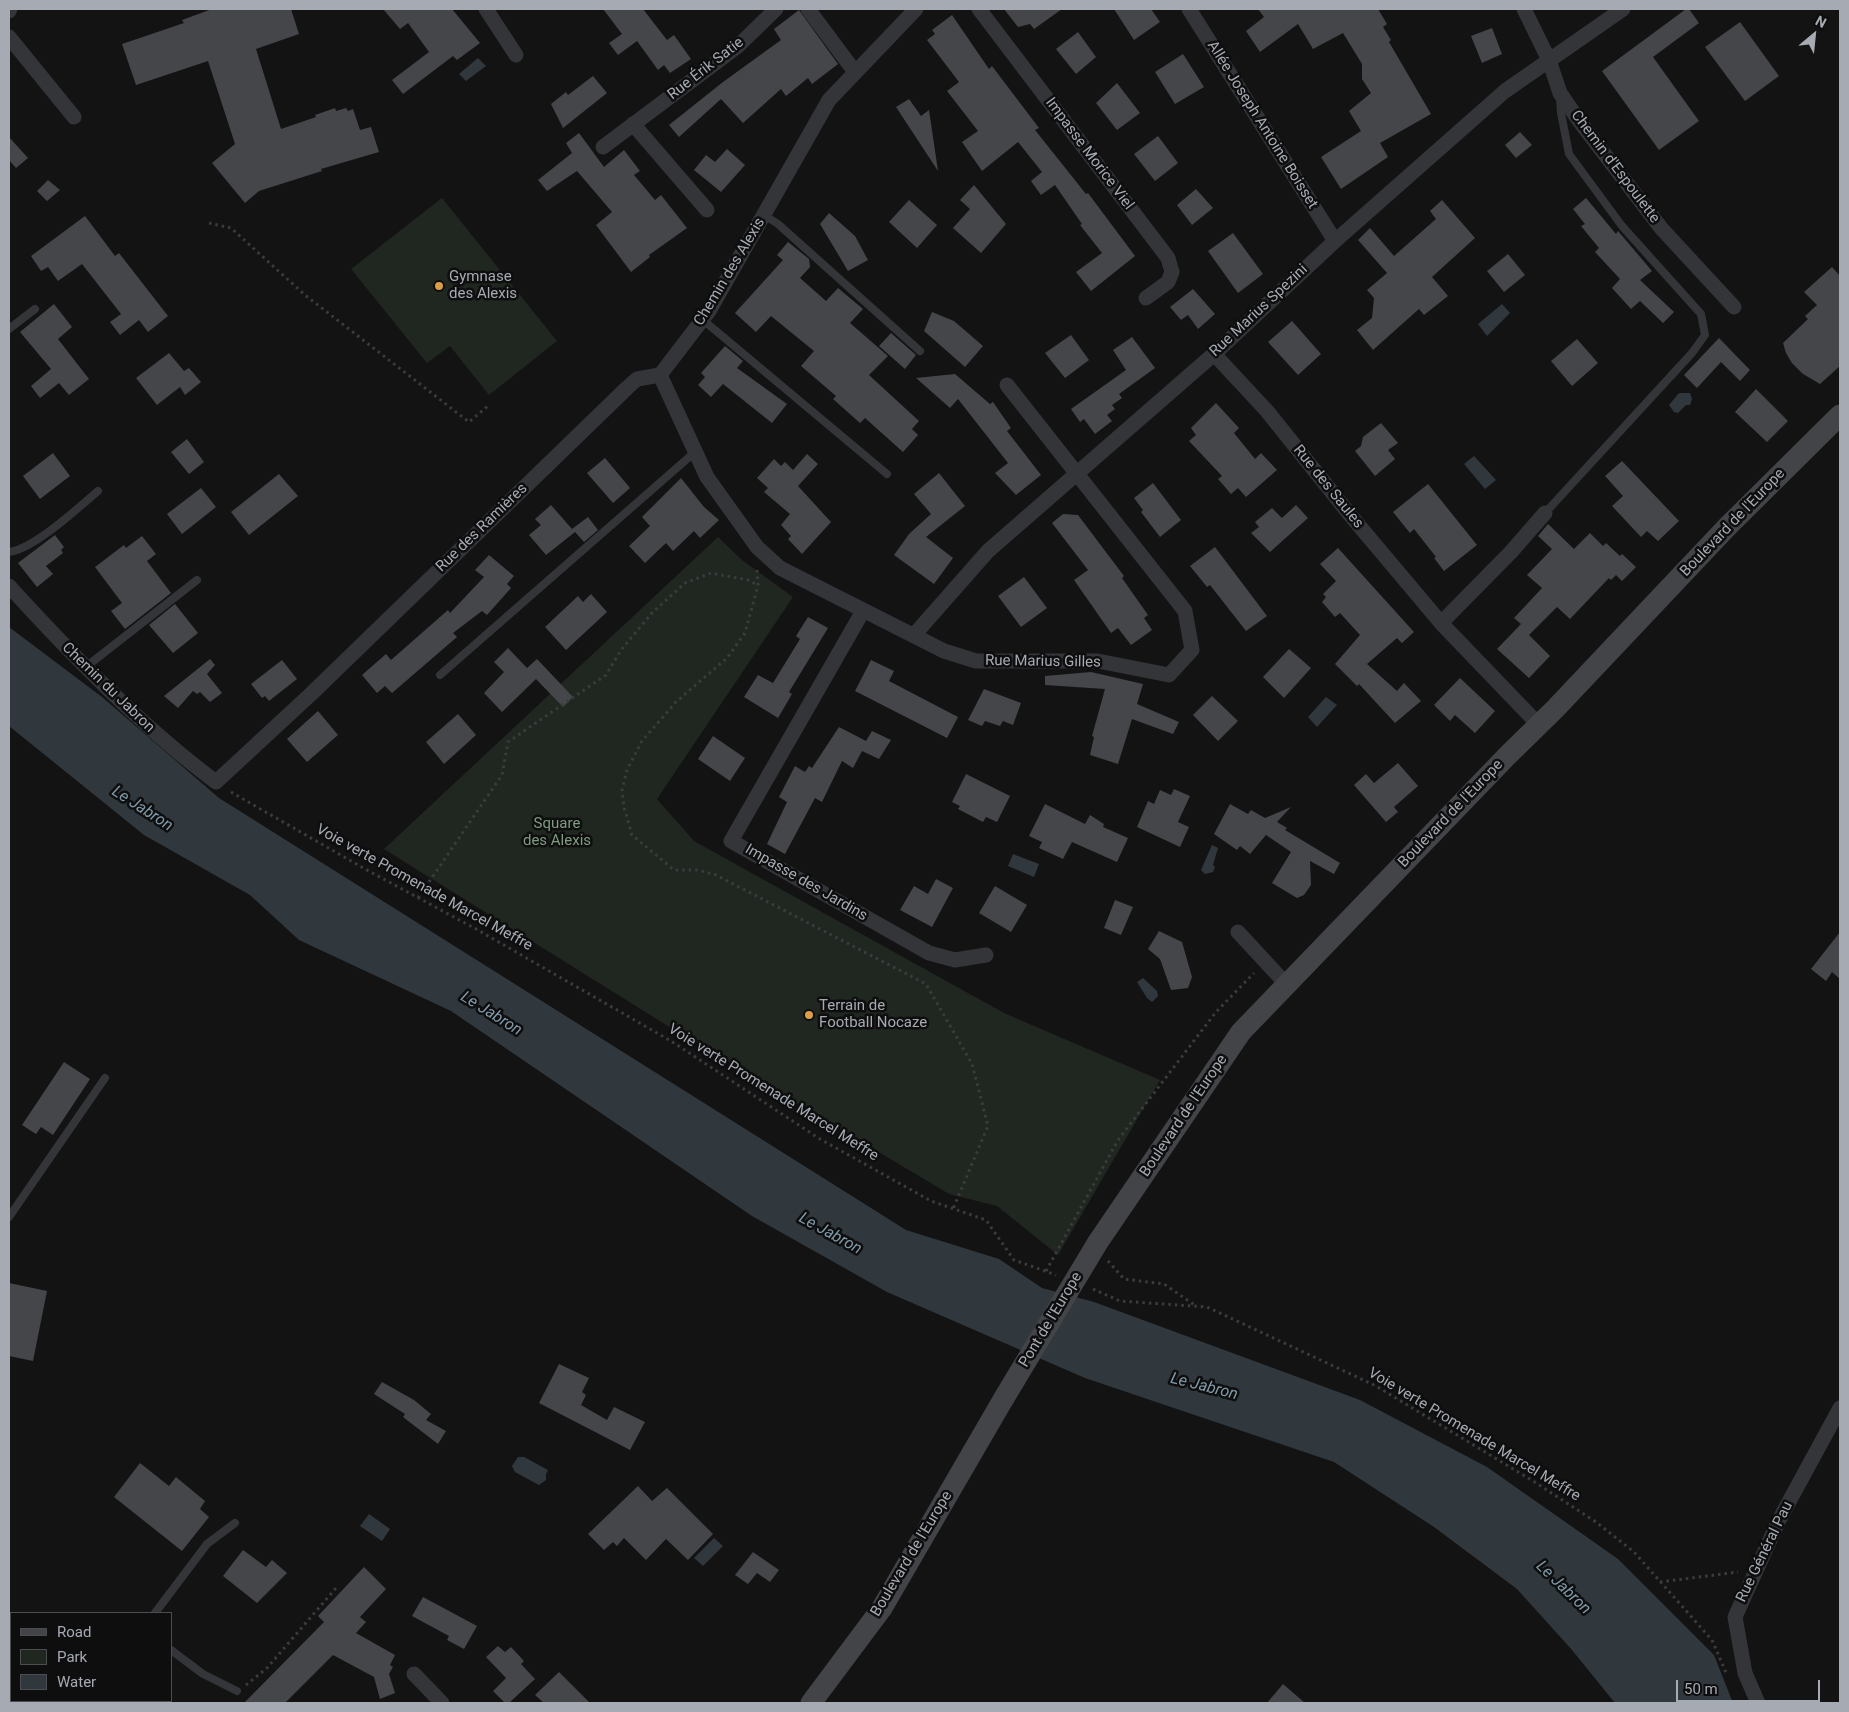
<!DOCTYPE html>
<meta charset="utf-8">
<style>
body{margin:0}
#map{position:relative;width:1849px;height:1712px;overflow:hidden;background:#131314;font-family:Roboto,sans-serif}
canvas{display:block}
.frame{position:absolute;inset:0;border:10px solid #a6abb3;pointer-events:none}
.legend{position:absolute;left:10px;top:1612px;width:162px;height:90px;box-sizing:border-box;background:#0e0e0f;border:1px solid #4b4d51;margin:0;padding:6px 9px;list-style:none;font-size:15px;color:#a6abb3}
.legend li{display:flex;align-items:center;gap:10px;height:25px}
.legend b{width:25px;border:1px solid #4b4d51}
.north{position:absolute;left:1789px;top:10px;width:50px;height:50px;-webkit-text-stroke:4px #0e0e0f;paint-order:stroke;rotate:28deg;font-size:14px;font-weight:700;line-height:20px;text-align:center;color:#a6abb3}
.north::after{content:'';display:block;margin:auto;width:18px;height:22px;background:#a6abb3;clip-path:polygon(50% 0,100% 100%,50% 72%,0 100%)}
.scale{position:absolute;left:1676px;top:1680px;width:144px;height:22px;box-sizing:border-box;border:2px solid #a6abb3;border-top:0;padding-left:6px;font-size:15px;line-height:18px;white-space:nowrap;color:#a6abb3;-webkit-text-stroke:4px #0e0e0f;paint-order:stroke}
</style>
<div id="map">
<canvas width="1849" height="1712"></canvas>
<div class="frame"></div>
<ul class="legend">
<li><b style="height:6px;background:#434448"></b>Road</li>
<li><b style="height:14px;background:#202620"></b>Park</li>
<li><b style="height:14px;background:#30383d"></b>Water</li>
</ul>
<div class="north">N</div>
<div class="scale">50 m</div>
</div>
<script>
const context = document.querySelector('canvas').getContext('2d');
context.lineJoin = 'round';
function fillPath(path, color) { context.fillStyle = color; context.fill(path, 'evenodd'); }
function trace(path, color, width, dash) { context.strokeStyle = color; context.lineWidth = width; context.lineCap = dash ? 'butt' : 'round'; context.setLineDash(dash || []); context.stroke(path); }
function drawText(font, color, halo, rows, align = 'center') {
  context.font = font + ' Roboto,sans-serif'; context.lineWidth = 5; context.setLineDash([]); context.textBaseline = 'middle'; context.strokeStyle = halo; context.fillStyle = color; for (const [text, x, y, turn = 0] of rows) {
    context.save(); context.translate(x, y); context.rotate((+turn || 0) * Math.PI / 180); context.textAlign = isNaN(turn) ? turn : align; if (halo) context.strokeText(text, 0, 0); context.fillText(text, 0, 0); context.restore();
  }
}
const green = new Path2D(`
 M442,198L557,341L489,395L450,346L427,363L351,269Z
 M718,537L742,560L793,597L657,799L694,841L1004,1013L1160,1080L1058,1255L997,1206L949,1194L679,1033L384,849Z`);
const water = new Path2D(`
 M478,58L486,66L466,81L459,74Z
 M1502,304L1510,313L1487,336L1478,324Z
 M1679,393H1690L1692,399L1690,405H1686L1678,413L1674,412L1669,405Z
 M1474,456L1496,480L1485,489L1464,464Z
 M9,627L102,697L219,798L906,1230L999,1259L1042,1288L1094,1302L1360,1400L1487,1467L1618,1559L1714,1655L1733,1703H1615L1572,1650L1517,1589L1434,1527L1334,1462L1085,1378L887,1292L752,1216L451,1011L299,940L250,895L144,835L9,726Z
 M1326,697L1337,705L1317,727L1308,717Z
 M1212,845L1218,848L1213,865L1215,867L1213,872L1205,874L1201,870Z
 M1013,854L1039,864L1034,877L1008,866Z
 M1143,978L1157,991L1158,996L1152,1002L1147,998L1137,982Z
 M518,1457H524L548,1470L546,1474V1480L539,1485L515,1472L512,1466Z
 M369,1514L390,1529L382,1541L360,1526Z
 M714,1538L723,1546L703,1566L694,1558Z`);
const building = new Path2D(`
 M212,9H291L299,34L256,49L281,129L316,117L315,115L335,108L336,111L346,108L348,111L353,109L360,130L371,127L379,152L321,169L322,171L259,191L245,203L212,163L235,144L208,61L136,85L122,44L184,23L182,20Z
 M383,9H452L480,43L457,60L453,56L403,94L392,80L429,52L408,23L400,29Z
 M603,9H643L667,40L674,35L691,59L670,73L664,65L658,70L637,41L618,55L609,43L622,34Z
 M1004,9H1062L1034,29L1030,24L1018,27Z
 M1114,9H1151L1160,22L1134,40Z
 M1258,9H1378L1387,24L1383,27L1391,40L1389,42L1431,114L1380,143L1388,157L1341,189L1321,157L1361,131L1349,111L1371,93L1362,79V64L1343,33L1313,49L1298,24L1260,52L1246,31L1264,17Z
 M1686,9H1689L1699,23L1653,57L1699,121L1659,150L1602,71Z
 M799,10L838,64L812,84L808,78L786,96L781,89L743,123L721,99L679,137L669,125L723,82L781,40L774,29Z
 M952,15L989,69L992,66L1039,128L1035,130L1086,194L1088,193L1135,256L1091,291L1076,272L1102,253L1080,225L1082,224L1055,185L1041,195L1031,181L1042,172L1018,142L982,171L962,142L978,131L947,91L959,82L927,40L935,34L932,30Z
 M1740,22L1779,76L1745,101L1705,47Z
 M1492,28L1502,54L1482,63L1471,36Z
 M1078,32L1096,57L1076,74L1056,49Z
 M1183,54L1204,87L1175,104L1155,72Z
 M593,76L607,93L563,128L551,104L566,92L568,95Z
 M1117,83L1140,113L1117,130L1096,103Z
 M909,99L921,116L929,110L938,171L896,107Z
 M1520,132L1532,145L1516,158L1505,145Z
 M579,133L604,167L624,150L640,171L634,175L655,200L661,195L687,228L649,255L650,257L631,272L596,225L612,212L577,171L547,191L538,180L572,153L566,143Z
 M1158,136L1178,163L1155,181L1134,154Z
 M9,137L28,158L16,168L9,160Z
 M727,149L745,165L721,192L694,170L706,155L715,162Z
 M48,180L60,190L47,201L37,191Z
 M974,185L1006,224L981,253L953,228L970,209L960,200Z
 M1196,189L1213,208L1192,225L1177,205Z
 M1586,198L1616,234L1618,231L1652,271L1640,280L1674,312L1663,323L1640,301L1631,309L1612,288L1620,279L1595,252L1599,248L1581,226L1585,224L1573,209Z
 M909,200L937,225L917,248L889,222Z
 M1442,200L1475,238L1432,277L1448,296L1424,315L1419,309L1373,350L1357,330L1372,318L1374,298L1367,290L1387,273L1358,240L1370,228L1394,256L1436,219L1430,211Z
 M829,213L855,236L868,260L848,271L820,224Z
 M85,216L115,256L119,253L168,316L148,332L139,320L120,335L110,322L121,314L82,264L58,281L48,267L41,271L31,256Z
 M1233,233L1263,274L1238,293L1208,251Z
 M788,242L809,259L810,267L800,278L826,301L838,288L863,309L850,323L888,356L869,375L919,421L912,429L918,435L903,452L865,418L860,423L833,399L836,396L801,366L814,351L771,316L756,332L735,313L783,260L777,255Z
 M1508,254L1525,275L1504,292L1487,271Z
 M1832,267L1840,276V366L1820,384L1803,374L1792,363L1786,353L1783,343L1808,319L1805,316L1817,305L1804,292Z
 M1193,289L1215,314L1198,329L1188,315L1181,320L1170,307Z
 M54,304L72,327L58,339L89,379L69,395L59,383L40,398L31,386L51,369L20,332Z
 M932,312L954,321L983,346L965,367L924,331Z
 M1292,321L1321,354L1298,375L1268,342Z
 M891,333L916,355L905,369L879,346Z
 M1071,335L1089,360L1065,378L1045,353Z
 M1132,337L1155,368L1119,394L1122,398L1112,405L1115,409L1107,415L1112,421L1095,434L1084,419L1080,422L1071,409L1126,370L1113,350Z
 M1719,338L1750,370L1740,381L1721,362L1697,388L1684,375Z
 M1577,339L1598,363L1572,386L1551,361Z
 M725,346L743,361L737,368L787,404L772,423L723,384L711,397L698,385L705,377L701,373Z
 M169,353L184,371L189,368L201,382L185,395L180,387L157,405L136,378Z
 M955,374L990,404L993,402L1011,428L1007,431L1041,475L1016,495L995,473L1008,463L958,399L950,408L916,378Z
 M1756,389L1788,421L1767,442L1735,412Z
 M1216,403L1239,428L1234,433L1255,459L1261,453L1277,470L1246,497L1238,488L1231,494L1218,479L1222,476L1189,441L1196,435L1191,428Z
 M1381,423L1398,443L1388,450L1395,459L1375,476L1355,451L1361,446L1363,437Z
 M187,439L204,462L189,474L171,452Z
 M53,453L70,476L40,499L23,476Z
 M807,454L818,464L798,486L831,522L802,554L788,539L791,536L781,525L790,514L764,492L768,488L757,478L774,459L781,466L785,462L793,470Z
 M605,458L630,488L613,503L587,473Z
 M1622,461L1679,521L1658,541L1647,531L1641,537L1612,506L1623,496L1605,476Z
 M939,473L965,506L926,537L953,558L934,584L894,555L909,534L931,514L914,494Z
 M279,474L298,496L249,535L231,512Z
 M681,478L704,507L719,520L700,538L694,531L673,551L666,543L645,563L629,546L650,526L642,517Z
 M1153,483L1181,520L1160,537L1141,512L1143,510L1134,498Z
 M1428,484L1477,545L1444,571L1434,558L1436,557L1414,529L1410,533L1393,512Z
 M201,488L216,507L182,534L167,514Z
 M551,505L572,529L588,517L598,530L584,542L575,532L546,555L529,535L541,525L535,519Z
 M1296,505L1308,518L1270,552L1251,533L1259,527L1255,522L1272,508L1282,518Z
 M1063,514L1078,515L1124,576L1122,578L1148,615L1144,618L1152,630L1131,645L1118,628L1111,633L1074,580L1088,570L1052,523Z
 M1548,524L1574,549L1590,533L1603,546L1606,543L1620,556L1622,554L1636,567L1622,581L1616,575L1611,580L1609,578L1570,619L1557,607L1529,635L1550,656L1529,678L1497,649L1521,624L1514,618L1542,588L1527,575L1552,549L1538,536Z
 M55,535L64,547L61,550L63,553L46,566L53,574L37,587L18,563Z
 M142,536L156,554L147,561L171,593L125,629L111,611L122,603L95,567L124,545L126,548Z
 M1215,547L1267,616L1246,631L1210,585L1207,587L1190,566Z
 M1338,548L1414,632L1402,643L1397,638L1367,664L1397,691L1404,683L1421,701L1395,723L1359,684L1357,686L1335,664L1360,635L1340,613L1335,617L1322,602L1326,597L1323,594L1336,581L1320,564Z
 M489,555L514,576L507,584L511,588L487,615L482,611L453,633L457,637L392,693L385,686L377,693L362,675L386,654L391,660L448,610L450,613L484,577L475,570Z
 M1024,577L1047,608L1021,627L998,596Z
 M591,594L607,612L566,650L545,627L578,596L583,602Z
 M175,604L198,633L173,653L149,625Z
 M808,617L828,628L789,692L792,694L778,718L744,697L758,675L773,683L800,639L796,636Z
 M508,648L527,668L537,659L573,697L563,707L536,679L502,712L484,693L504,672L494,662Z
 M1289,649L1311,668L1284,698L1263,677Z
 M210,659L215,665L207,674L222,693L210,702L200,692L197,694L193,691L178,708L164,696Z
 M282,660L297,679L269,701L265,696L262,698L251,684Z
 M871,660L894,671L889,681L958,717L947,738L855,691Z
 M1091,672L1143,684L1137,704L1179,722L1173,734L1132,719L1118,764L1090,755L1094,737L1092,736L1105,689L1045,685V676Z
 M1460,678L1495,711L1475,733L1455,715L1450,721L1434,705Z
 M984,689L1021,703L1013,725L1003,721L1000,726L985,721L982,726L968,720Z
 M1212,696L1238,721L1218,741L1193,715Z
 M318,711L338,735L307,762L287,739Z
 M458,714L476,735L444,764L426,742Z
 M839,727L866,741L872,731L891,740L879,759L862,751L853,768L842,761L822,802L815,798L785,854L767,844L787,802L779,797L795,766L805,772L809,766L812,768Z
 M713,736L745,758L730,781L698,759Z
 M1398,763L1418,786L1394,807L1398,812L1386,822L1354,785L1366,774L1374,783Z
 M966,774L1010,796L997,822L986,817L983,822L958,809L960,806L952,802Z
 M1174,789L1190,796L1178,822L1189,827L1180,847L1137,827L1148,801L1154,804L1160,790L1171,795Z
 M1045,804L1085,824L1090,815L1104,824L1103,827L1128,838L1117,862L1072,842L1063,859L1039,848L1042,842L1029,836Z
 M1230,804L1248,814L1251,810L1265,818L1291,807L1277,822L1287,828L1285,830L1340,863L1334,874L1310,861L1311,885L1304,895L1297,898L1272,883L1291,852L1266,835L1250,854L1240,846L1237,850L1214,834Z
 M936,879L953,888L932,927L900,910L914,886L928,894Z
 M995,886L1027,905L1011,932L979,913Z
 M1115,900L1133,907L1121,935L1104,928Z
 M1159,931L1182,942L1192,977L1188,988L1171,990L1160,959L1148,949Z
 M1840,932V979L1832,972L1826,981L1811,969Z
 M64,1062L90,1079L53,1135L41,1127L36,1134L22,1125Z
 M9,1283L47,1291L33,1361L9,1356Z
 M559,1364L589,1378L582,1392L586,1395L581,1405L607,1420L614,1407L645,1422L630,1450L539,1403Z
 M382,1382L414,1400L431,1414L426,1420L446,1431L438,1444L403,1417L405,1414L374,1394Z
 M140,1463L169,1486L176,1477L205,1501L200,1509L209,1517L182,1551L114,1497Z
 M638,1486L652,1501L667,1488L713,1534L688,1560L666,1539L646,1560L624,1538L617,1546L613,1542L604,1550L588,1534Z
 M243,1550L266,1567L272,1560L287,1573L257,1603L223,1576Z
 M753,1552L779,1570L770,1582L757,1573L748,1584L735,1575Z
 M364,1567L386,1589L360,1617L366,1622L356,1633L395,1655L390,1665L393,1667L389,1674L395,1693L380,1699L374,1677L333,1655L285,1703H244L324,1622L318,1616Z
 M423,1597L477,1626L464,1649L447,1640L449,1636L412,1616Z
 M498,1646L505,1652L511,1647L524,1661L521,1664L535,1679L509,1703H505L493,1691L506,1678L486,1657Z
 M559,1672L590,1703H544L535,1695Z
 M1283,1684L1305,1703H1267Z`);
const path = new Path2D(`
 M209,223L231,228L305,295L469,422L489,405
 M757,570L758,585L745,633L727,658L676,702L642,741L627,770L622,790L624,807L632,835L674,870H698L716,875L926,984L972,1064L988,1126L953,1209
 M231,792L365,869L476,929L671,1041L820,1139L931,1201L986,1220L1014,1260L1056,1275
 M418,898L502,775L508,742L606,675L621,650L652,613L685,583L711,573L748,580L757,585
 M1108,1261L1124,1279L1164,1284L1196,1306
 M1046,1271L1118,1140L1216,1012L1254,973
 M1093,1289L1120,1301L1207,1307L1376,1386L1533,1481L1596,1522L1634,1552L1712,1640L1727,1675
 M1660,1582L1738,1572
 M246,1685L267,1668L336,1588`);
const lane = new Path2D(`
 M764,215L778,224L920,351
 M703,320L887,474
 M9,329L35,309
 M1545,513L1692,353L1705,335L1701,314L1622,226L1569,154L1561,113L1560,97
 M9,552C34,549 78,508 98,491
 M87,666L197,580
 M440,675L695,452
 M9,1217L105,1078
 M155,1613L207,1544L235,1523
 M171,1650L203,1674L237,1691
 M78,1703L82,1701`);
const street = new Path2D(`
 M486,9L516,55
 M808,9L855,72
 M916,9L829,100L709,311L660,375L707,477L757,547L780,568L944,651L976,661H1098L1169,675L1192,650L1185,611L1007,385
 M979,9L1168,258L1172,272L1168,282L1146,298
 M1189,9L1335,241
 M1524,9L1549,60L1560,93L1580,122L1661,228L1734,307
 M9,11L10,9
 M9,37L74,117
 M633,124L707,210
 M603,147L738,46L776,9
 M1214,354L1267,411L1351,516L1441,623
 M9,586C72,655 141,726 216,782L311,694L628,387L637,379L660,375
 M863,611L731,841L929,953L955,960L986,955
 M914,635L988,551L1214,354L1335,241L1505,91L1623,9
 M1539,725L1441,623L1511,552L1545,513
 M1238,932L1287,985
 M414,1674L442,1703
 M1758,1703L1745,1673L1735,1617L1779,1520L1840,1408`);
const secondary = new Path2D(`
 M1098,1242L1241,1032L1507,756L1555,709L1727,527L1840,415
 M811,1703L882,1608L1004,1398`);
const secondaryBridge = new Path2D(`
 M1004,1398L1098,1242`);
const markers = [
 [439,286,5,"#db9e44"],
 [809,1015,5,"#db9e44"]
];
const streetNames = [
 ["Rue Érik Satie",706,69,-38],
 ["Allée Joseph Antoine Boisset",1262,125,58],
 ["Impasse Morice Viel",1089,154,53],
 ["Chemin d'Espoulette",1615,167,53],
 ["Chemin des Alexis",730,272,-59],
 ["Rue Marius Spezini",1259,311,-43],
 ["Rue des Saules",1328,487,51],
 ["Boulevard de l'Europe",1733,523,-46],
 ["Rue des Ramières",482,528,-44],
 ["Rue Marius Gilles",1043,662,1],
 ["Chemin du Jabron",108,688,44],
 ["Boulevard de l'Europe",1451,814,-46],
 ["Impasse des Jardins",806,883,30],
 ["Voie verte Promenade Marcel Meffre",424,888,29],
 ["Voie verte Promenade Marcel Meffre",773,1093,32],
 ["Boulevard de l'Europe",1184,1116,-56],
 ["Pont de l'Europe",1051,1320,-59],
 ["Voie verte Promenade Marcel Meffre",1474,1435,31],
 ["Rue Général Pau",1765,1552,-64],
 ["Boulevard de l'Europe",912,1554,-59]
];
const poiNames = [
 ["Gymnase",449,277],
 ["des Alexis",449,294],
 ["Terrain de",819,1006],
 ["Football Nocaze",819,1023]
];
const parkNames = [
 ["Square",557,824],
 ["des Alexis",557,841]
];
const waterNames = [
 ["Le Jabron",142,809,33],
 ["Le Jabron",491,1014,32],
 ["Le Jabron",830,1234,29],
 ["Le Jabron",1204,1387,14],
 ["Le Jabron",1563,1588,44]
];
fillPath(green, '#202620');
fillPath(water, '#30383d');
fillPath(building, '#454649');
trace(path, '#3a3c3f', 3, [2.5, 4]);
trace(lane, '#343539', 8);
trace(street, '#343539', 15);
trace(secondary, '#434448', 21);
trace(secondaryBridge, '#434448', 21);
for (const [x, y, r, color] of markers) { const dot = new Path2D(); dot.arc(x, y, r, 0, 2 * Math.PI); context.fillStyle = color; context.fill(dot); trace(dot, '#0e0e0f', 2); }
drawText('15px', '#a6abb3', '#0e0e0f', streetNames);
drawText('15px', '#a6abb3', '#0e0e0f', poiNames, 'left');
drawText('15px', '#7f9c7f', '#0e0e0f', parkNames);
drawText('italic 16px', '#819aaa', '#0e0e0f', waterNames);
</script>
